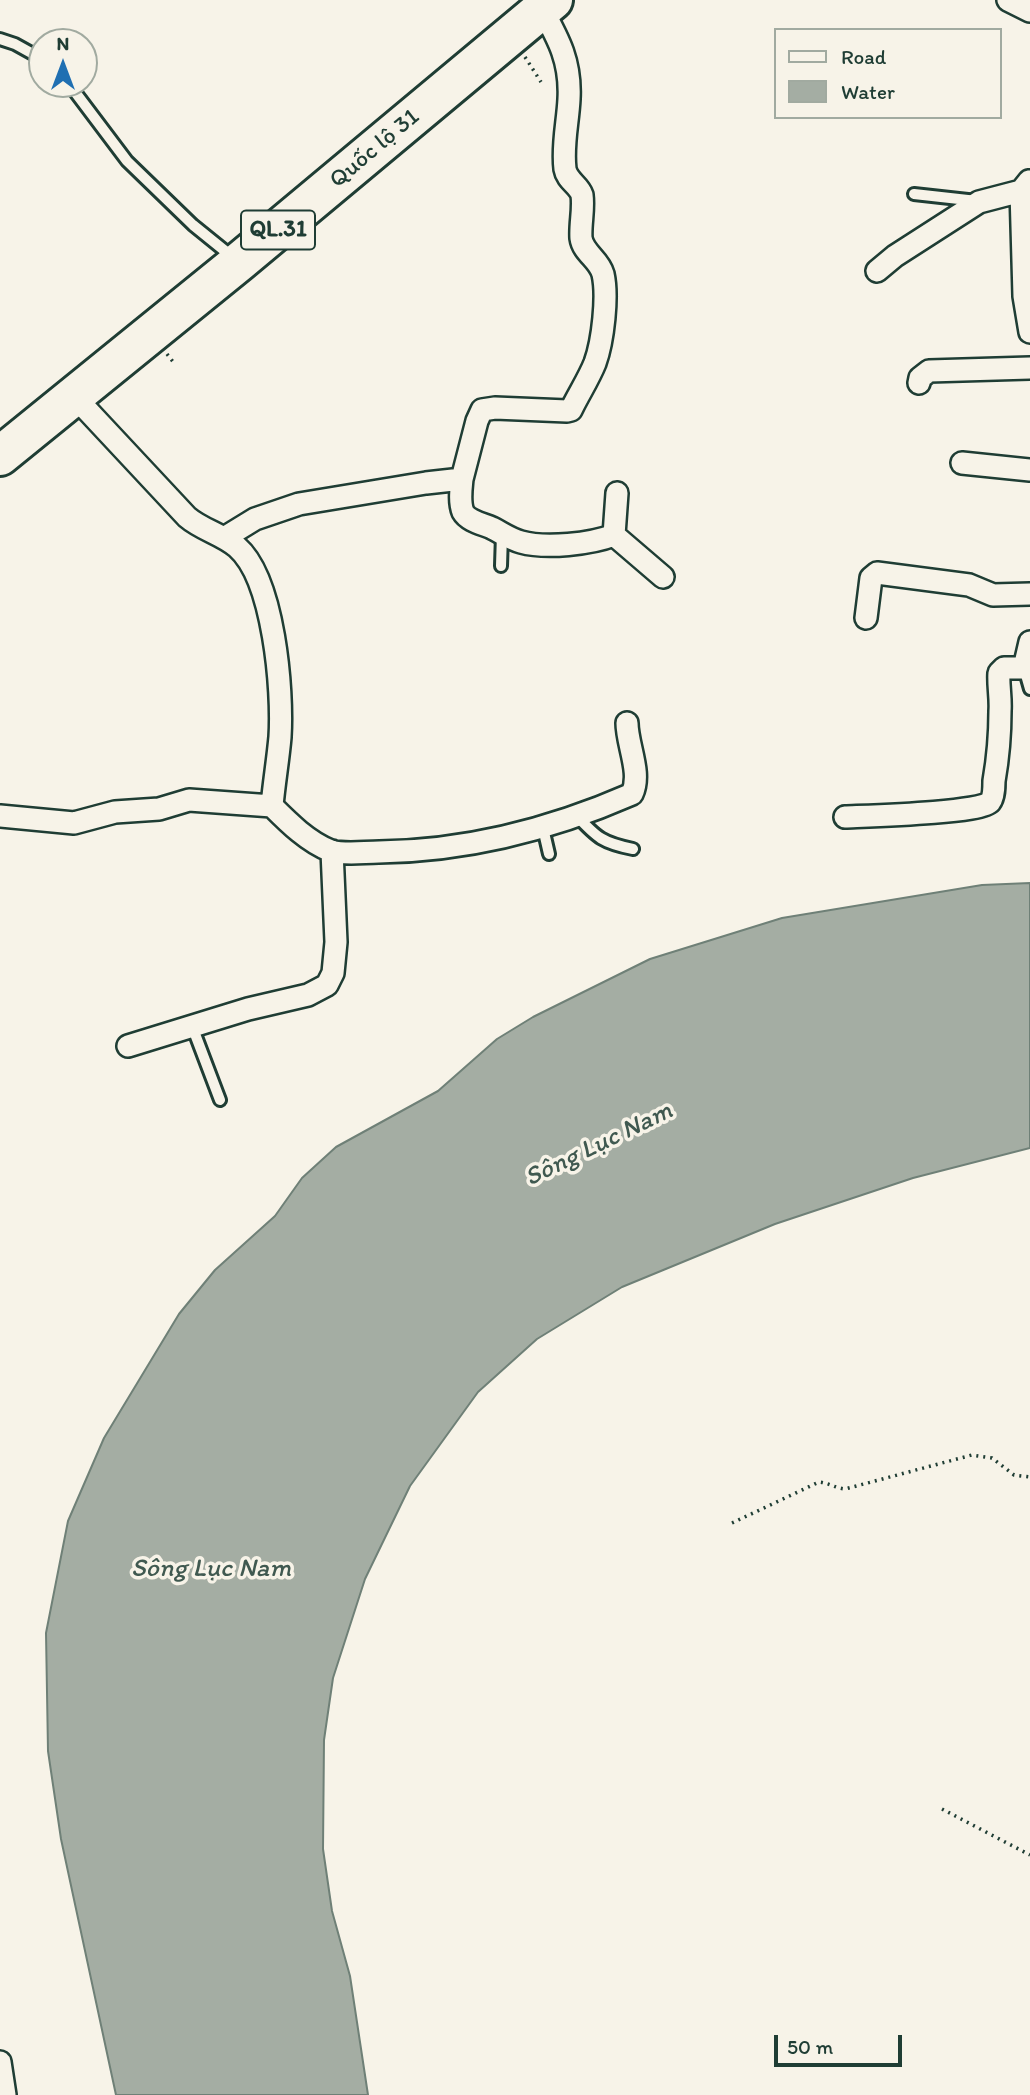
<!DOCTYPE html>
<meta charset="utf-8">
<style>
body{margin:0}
#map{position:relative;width:1030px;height:2095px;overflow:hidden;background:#f7f3e8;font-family:Itim,sans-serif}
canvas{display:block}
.legend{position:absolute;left:774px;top:28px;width:228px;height:91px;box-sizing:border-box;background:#f7f3e8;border:2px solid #a1aaa0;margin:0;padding:9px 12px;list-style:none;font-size:21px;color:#1f3d34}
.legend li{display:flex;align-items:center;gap:14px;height:35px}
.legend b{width:35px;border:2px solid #a1aaa0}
.north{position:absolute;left:28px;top:28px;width:70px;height:70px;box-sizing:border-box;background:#f7f3e8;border:2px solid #a1aaa0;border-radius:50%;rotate:0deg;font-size:19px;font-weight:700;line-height:28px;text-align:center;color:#1f3d34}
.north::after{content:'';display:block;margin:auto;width:24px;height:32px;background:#1f6fb2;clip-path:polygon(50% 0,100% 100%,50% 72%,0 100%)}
.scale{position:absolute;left:774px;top:2035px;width:128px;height:32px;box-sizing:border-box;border:4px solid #1f3d34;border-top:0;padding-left:9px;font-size:21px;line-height:24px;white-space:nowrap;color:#1f3d34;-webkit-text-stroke:5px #f7f3e8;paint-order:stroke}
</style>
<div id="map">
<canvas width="1030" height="2095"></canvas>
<ul class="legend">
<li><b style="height:9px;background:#f7f3e8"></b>Road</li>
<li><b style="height:19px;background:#a4ada3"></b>Water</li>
</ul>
<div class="north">N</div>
<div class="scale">50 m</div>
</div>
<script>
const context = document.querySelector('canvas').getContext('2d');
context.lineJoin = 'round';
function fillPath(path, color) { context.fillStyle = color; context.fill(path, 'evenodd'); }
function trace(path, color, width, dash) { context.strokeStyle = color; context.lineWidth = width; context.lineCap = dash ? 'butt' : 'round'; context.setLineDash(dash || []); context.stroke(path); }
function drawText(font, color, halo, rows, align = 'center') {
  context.font = font + ' Itim,sans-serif'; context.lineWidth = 7; context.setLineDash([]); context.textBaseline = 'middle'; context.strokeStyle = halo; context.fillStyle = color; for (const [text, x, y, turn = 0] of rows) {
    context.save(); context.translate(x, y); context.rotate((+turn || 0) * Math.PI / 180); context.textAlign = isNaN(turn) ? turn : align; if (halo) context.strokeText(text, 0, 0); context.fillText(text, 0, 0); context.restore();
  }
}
const water = new Path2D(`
 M1030,883V1148L913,1178L775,1224L622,1287L537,1339L478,1392L410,1486L365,1579L333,1678L324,1740L323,1849L332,1911L350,1976L368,2095H116L61,1839L48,1751L46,1633L68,1521L104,1438L179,1314L215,1270L275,1216L302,1178L336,1147L438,1091L497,1039L533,1017L650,959L782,918L982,885Z`);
const path = new Path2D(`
 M525,57L541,82
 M167,354L174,363
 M732,1523L819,1482C829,1483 835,1488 845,1489L972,1455L992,1458L1014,1475L1030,1477
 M942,1809L1030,1855`);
const lane = new Path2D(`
 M0,39L15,44L42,59
 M69,84L127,161L193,225L235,259
 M914,194L977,201
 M501,566L502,534
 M1024,668L1030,689
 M576,815C597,838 603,843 633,849
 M543,828L549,854
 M192,1026L220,1100`);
const street = new Path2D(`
 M1008,0L1030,11
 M1029,181L1021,191L1024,296L1030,332
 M877,271L895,256L979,202L1021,191
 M919,383L920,378L929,371L1030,368
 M74,396L187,517C202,530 222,534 237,547C274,579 283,690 280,737C278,760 274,783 272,806C289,823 308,842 331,851C345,855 364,852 379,852C466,851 552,829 632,794C642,773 627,745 627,723
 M962,463L1030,470
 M462,479C461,489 459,502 463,512C468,521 483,524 492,528C502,533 510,539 521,542C546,549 591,544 614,535L617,493
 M614,535L663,577
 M224,538L255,519L299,504L426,483L462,479L477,421L482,410L495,408L567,411L571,410L573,406C580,392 589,378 595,363C603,341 608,296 603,274C599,259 583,253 581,238C580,224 584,209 582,195C579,185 567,181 565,169C562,145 568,122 569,99C571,62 559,40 542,9
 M866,618L871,578L877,573L969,585L993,595L1030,594
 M0,816L74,823L115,812L159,809L189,800L272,806
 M845,817C865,816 981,813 990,802C994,797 994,787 994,781C998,758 1000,734 1000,711C1001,698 998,685 999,673L1004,668H1024L1030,642
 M128,1046L248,1009L308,995L327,985L333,973L336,942L332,851
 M0,2062L5,2095`);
const highway = new Path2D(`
 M0,456L239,262L553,0`);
const shields = [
 [278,230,74]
];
const shieldNames = [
 ["QL.31",278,230]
];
const streetNames = [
 ["Quốc lộ 31",375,149,-40]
];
const waterNames = [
 ["Sông Lục Nam",599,1145,-26],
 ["Sông Lục Nam",211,1569]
];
fillPath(water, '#a4ada3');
trace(water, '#6f8077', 2);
trace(lane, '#1f3d34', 16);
trace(street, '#1f3d34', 26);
trace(highway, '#1f3d34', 44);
trace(path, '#1f3d34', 3.5, [2, 5]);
trace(lane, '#f7f3e8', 10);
trace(street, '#f7f3e8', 21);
trace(highway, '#f7f3e8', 38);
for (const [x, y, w] of shields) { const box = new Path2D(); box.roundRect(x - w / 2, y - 19.5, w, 39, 5); context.fillStyle = '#f7f3e8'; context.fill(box); trace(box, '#1f3d34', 2); }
drawText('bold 23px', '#1f3d34', null, shieldNames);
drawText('24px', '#1f3d34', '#f7f3e8', streetNames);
drawText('italic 26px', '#405950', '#f7f3e8', waterNames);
</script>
